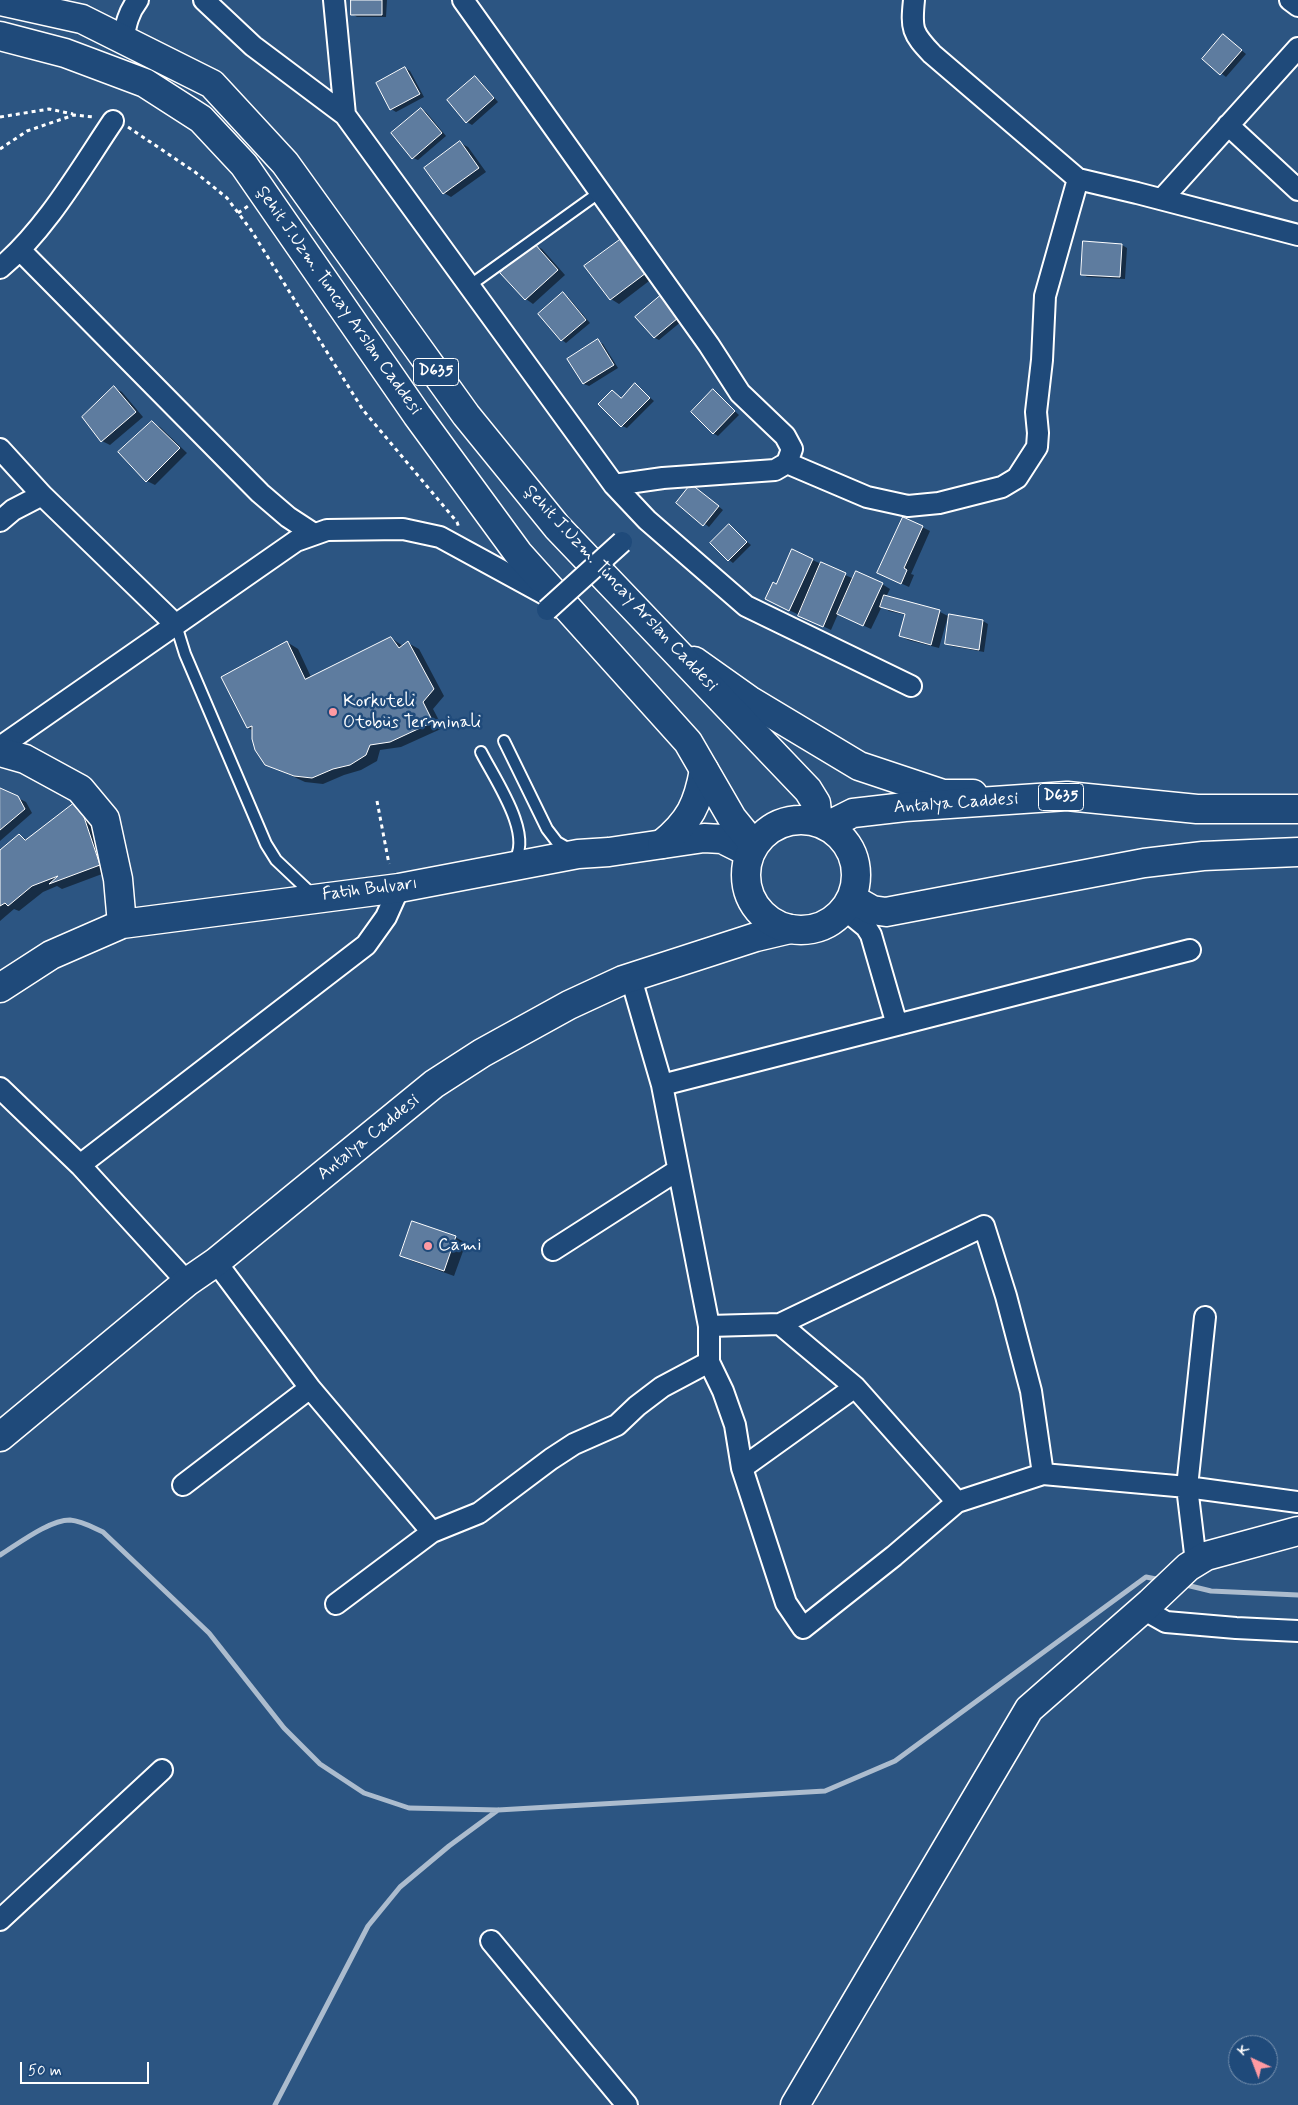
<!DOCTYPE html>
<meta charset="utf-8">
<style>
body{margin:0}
#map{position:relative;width:1298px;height:2105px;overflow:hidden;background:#2c5582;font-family:Mynerve,sans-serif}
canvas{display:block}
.north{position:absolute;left:1228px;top:2035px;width:50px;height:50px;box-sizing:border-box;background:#1f4a7a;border:1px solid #7992af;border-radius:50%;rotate:317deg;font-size:14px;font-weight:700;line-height:20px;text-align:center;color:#fff}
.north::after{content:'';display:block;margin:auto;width:18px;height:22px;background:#ff9aa2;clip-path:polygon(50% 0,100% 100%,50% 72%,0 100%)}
.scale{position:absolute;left:20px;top:2062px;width:129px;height:22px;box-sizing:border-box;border:2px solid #fff;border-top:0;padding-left:6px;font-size:15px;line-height:18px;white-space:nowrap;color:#fff;-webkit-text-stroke:4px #1f4a7a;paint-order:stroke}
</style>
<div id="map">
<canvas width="1298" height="2105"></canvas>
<div class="north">K</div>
<div class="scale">50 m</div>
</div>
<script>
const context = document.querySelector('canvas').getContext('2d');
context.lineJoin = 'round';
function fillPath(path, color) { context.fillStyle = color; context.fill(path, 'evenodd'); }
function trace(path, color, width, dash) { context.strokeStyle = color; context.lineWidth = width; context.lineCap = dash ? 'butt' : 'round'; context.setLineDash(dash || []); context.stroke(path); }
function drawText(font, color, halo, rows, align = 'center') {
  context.font = font + ' Mynerve,sans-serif'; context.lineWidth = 5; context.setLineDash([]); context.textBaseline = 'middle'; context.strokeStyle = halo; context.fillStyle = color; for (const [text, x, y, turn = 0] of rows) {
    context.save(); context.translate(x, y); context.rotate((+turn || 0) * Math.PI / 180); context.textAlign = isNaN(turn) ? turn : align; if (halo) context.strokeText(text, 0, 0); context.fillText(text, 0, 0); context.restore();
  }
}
const shadow = new Path2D(`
 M352,0H387L386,17H357L352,14Z
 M1228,39L1246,54L1226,77L1203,59Z
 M405,68L410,71L424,97L396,112L391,109L378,84Z
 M475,78L480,81L498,102L472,125L467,122Z
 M421,109L426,112L446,136L418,160L413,158Z
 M460,143L468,147L486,172L451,197L444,193Z
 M621,240L629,245L653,278L619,304L611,299Z
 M534,245L542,249L565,275L533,304L526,299Z
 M1122,245L1127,248L1125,279L1087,277L1082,274Z
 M563,294L568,297L590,323L566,343L562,340Z
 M660,298L665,300L682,321L659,340L655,338Z
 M598,341L603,344L618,368L589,386L584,384L569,360Z
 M635,385L654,401L627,428L622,426L612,391L622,399Z
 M115,388L122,392L143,417L110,445L102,441Z
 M713,391L739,415L718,436L713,433Z
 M152,423L160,427L187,453L155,485L147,481L119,452Z
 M692,485L723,510L709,527L677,503Z
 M729,526L751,545L733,563L729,560Z
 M922,527L930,531L911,574L914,575L909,587L887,577Z
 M793,551L854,579L882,584L890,589L886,597L940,612L948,616L939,648L908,640L900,636L906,615L889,611L882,606L871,629L838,614L831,630L774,603L777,585Z
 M983,621L988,624L984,652L951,646L947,643Z
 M391,638L403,646L408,643L419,649L444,696L433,709L443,728L401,747L380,750L377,761L361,770L344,775L323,784L305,782L266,764L254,731L248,728L287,642L298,649L311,677Z
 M0,789L26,802L32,813L0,841Z
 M73,806L84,812L94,824L110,871L62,889L57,886L43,892L19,911L14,909L0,921V851L19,835L27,840Z
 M455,1237L466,1243L454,1276L412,1261L401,1255Z`);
const stream = new Path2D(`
 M0,1555C18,1544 49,1520 70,1520C82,1521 92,1527 103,1532L209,1633L284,1728L320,1764L364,1793L409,1808L498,1810L825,1791L895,1761L1146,1577L1161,1580
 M1182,1584L1211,1591L1298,1595
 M275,2105L368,1926L400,1887L449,1846L498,1810`);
const building = new Path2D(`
 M351,0H382V15H351Z
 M1223,34L1242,50L1220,75L1202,59Z
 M405,67L420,94L390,110L376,83Z
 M475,76L494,98L466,123L447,100Z
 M421,108L442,133L412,159L391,133Z
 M460,141L479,168L443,194L424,168Z
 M621,239L646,273L610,300L584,266Z
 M1083,241L1122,244L1120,277L1081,275Z
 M534,243L558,270L525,300L500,273Z
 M563,292L586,320L561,341L538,314Z
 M660,296L678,318L654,338L635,317Z
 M598,339L614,365L583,384L567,359Z
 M635,383L650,398L621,427L598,404L612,390L621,398Z
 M114,386L136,412L101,442L82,417Z
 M713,389L735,411L713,434L691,412Z
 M152,421L180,448L146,482L118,452Z
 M691,484L719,506L703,526L676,503Z
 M903,517L923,526L904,568L907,570L901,584L877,573Z
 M729,524L747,542L728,561L710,543Z
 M792,549L813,559L789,611L765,599L773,582L776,584Z
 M821,562L846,573L823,627L798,616Z
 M856,571L883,583L863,626L837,614Z
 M884,595L940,610L931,645L899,636L905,614L880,607Z
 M949,614L983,620L979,650L945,644Z
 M391,637L399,648L408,641L434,689L423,702L433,722L390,742L370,745L366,755L350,765L333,769L312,778L294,776L265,765L255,750L252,739V726L247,728L221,677L287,641L305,679Z
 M0,788L18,796L25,809L0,830Z
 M73,804L84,817L100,865L49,884L58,876L32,886L8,906L5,903L0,906V850L19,834L25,840Z
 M412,1221L456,1236L444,1271L400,1256Z`);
const path = new Path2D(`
 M0,117L49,109L73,114
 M128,127L195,172L227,198L251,230L363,410L457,522L459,528
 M0,149L27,131L74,115L94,117
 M238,213L248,206
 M377,801L389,864`);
const lane = new Path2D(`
 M469,286L600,192
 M176,625L185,654L266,844L276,860L313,895
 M504,741L547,829L557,842L571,850
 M481,752C494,778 535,836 513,862`);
const street = new Path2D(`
 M204,0L253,46L345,115L614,485L647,520L746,606L911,686
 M334,0L345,115
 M463,0L709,345L740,393L785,436L792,449L787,463L775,470L663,478L614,485
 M914,0C911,29 912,33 932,54L1078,179L1137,193L1298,235
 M1290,0L1298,6
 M123,40C126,24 128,13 138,0
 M1228,125L1298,190
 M1162,199L1298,48
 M21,251L260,493L288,517L314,534
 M0,268C45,231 80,170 113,121
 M0,449L42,495L176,625
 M787,463L867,497L908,506L939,503L1002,487L1017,478L1037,447L1038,433L1036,412L1042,360L1045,296L1078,179
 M0,521L13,510L42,495
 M0,747L296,541L327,530L403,529L440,537L550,597
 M844,909L866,927L871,935L897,1025
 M631,978L662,1085L709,1326V1362L723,1391L735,1425L742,1468L786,1603L803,1628L894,1556L957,1502
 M662,1085L1190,950
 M0,1088L80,1165
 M553,1250L678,1170
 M216,1262L310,1388L432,1532
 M187,1282L80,1165L366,945L386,917L399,888
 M780,1324L984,1226L1006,1296L1031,1391L1043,1474
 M709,1326L780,1324L855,1387L957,1502L1043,1474L1187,1487L1298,1502
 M742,1468L855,1387
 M183,1485L310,1388
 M1196,1562L1187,1487L1205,1317
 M336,1604L432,1532L479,1513L551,1459L574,1444L617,1425L637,1406L662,1387L709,1362
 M1143,1609L1166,1622L1236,1628L1298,1631
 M0,1920L162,1770
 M491,1941L627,2105`);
const secondary = new Path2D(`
 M0,752L25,759L80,789L105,819L118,879L122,924
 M0,988L51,955L122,924L399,888L578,854L609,852L704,838L722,839L750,853
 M0,1437L187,1282L216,1262L434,1084L482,1053L569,1005L623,980L756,937L790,929
 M795,2105L1029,1709L1150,1603L1188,1567L1206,1556L1298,1531`);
const primary = new Path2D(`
 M694,661L749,700L859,766L943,794H973
 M662,844C690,821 698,804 704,770`);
const highway = new Path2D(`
 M0,1L82,19L212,84L285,163L466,415L557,527L808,790L816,803L818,822
 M0,36L65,53L145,83L201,119L244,165L417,415L518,553L688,742L732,818L754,845
 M746 875a55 55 0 1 1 110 0a55 55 0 1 1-110 0Z
 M827,826L853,813L905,807L1067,796L1197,809H1298
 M851,898L872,910L886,912L1144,863L1203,856L1298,852`);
const streetBridge = new Path2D(`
 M547,610L622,542`);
const markers = [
 [333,712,5,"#ff9aa2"],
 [428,1246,5,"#ff9aa2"]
];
const shields = [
 [436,372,45],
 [1061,797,45]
];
const shieldNames = [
 ["D635",436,372],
 ["D635",1061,797]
];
const streetNames = [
 ["Şehit J.Uzm. Tuncay Arslan Caddesi",338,301,55],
 ["Şehit J.Uzm. Tuncay Arslan Caddesi",620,589,47],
 ["Antalya Caddesi",956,804,-4],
 ["Fatih Bulvarı",370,890,-7],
 ["Antalya Caddesi",369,1138,-39]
];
const poiNames = [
 ["Korkuteli",343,702],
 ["Otobüs Terminali",343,723],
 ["Cami",438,1246]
];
fillPath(shadow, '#0007');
trace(stream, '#acbcce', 5);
fillPath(building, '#5e7c9f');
trace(building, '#fff', 1);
trace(lane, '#fff', 14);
trace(street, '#fff', 24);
trace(secondary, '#fff', 31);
trace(primary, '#fff', 31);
trace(highway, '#fff', 31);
trace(path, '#fff', 3, [4, 4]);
trace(lane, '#1f4a7a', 10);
trace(street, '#1f4a7a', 20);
trace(secondary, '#1f4a7a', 28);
trace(primary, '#1f4a7a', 28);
trace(highway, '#1f4a7a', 28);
trace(streetBridge, '#fff', 24, []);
trace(streetBridge, '#1f4a7a', 20);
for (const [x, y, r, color] of markers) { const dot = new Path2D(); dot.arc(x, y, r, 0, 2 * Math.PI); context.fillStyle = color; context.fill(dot); trace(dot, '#1f4a7a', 2); }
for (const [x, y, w] of shields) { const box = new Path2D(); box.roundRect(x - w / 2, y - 13.5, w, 27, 4); context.fillStyle = '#1f4a7a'; context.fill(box); trace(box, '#fff', 1); }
drawText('bold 16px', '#fff', null, shieldNames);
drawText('18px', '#fff', '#1f4a7a', streetNames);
drawText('18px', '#fff', '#1f4a7a', poiNames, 'left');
</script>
